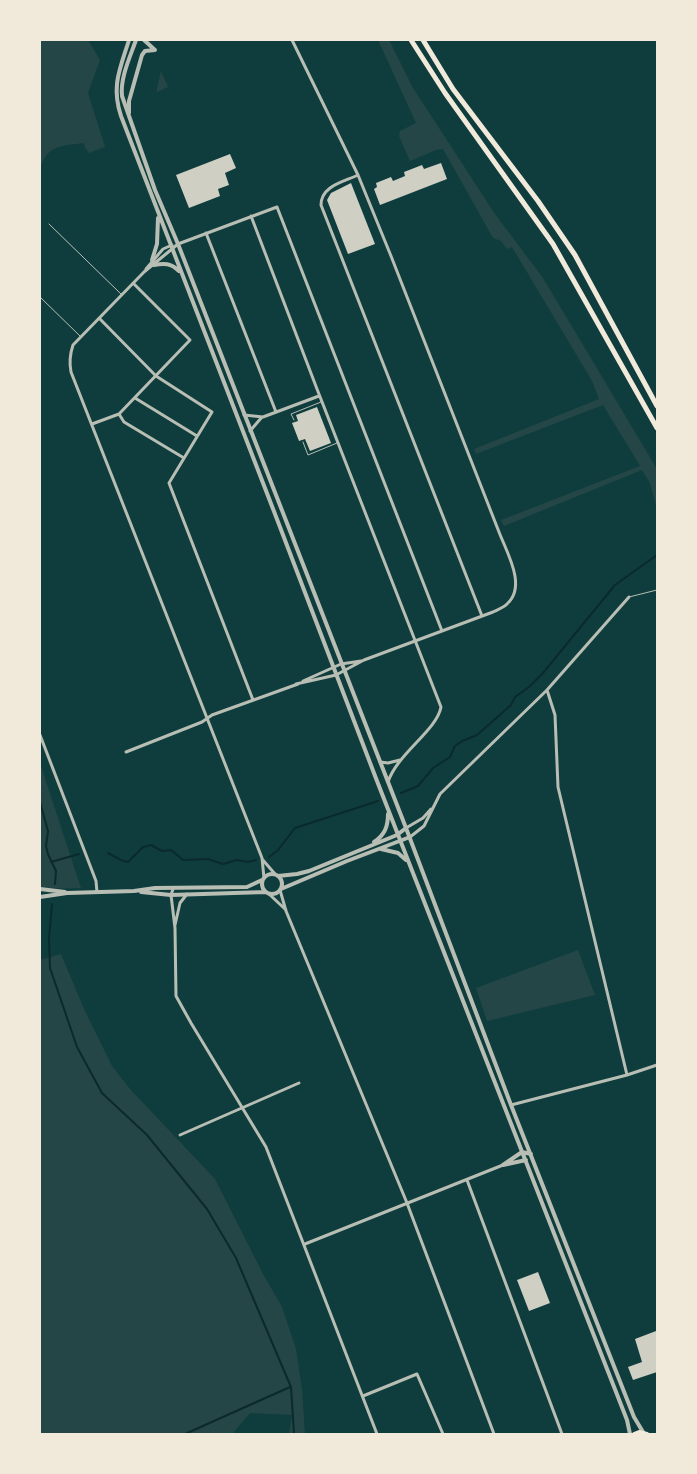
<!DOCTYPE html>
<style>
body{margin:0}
#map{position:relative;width:697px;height:1474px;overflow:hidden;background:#0f3d3e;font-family:Jost,sans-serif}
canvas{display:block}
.frame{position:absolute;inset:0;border:41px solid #f1e9da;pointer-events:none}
</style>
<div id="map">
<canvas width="697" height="1474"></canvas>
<div class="frame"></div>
</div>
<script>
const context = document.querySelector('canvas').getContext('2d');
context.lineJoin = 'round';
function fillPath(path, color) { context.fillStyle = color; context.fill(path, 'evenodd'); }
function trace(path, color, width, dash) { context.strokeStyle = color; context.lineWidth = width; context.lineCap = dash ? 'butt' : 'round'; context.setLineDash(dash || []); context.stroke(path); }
const green = new Path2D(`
 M40,40H88L100,60L88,93L105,147L89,153L85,148L84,143C63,146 47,144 40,169Z
 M378,40H389L413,88L495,214L543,278L657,469V509L650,483L642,470L504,526L501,520L640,466L603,405L476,454L474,449L599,399L592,381L512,247L507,249L501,241L493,238L443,149L436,150L410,161L399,136L400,131L416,123Z
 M161,71L168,87L157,92V89Z
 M40,763L81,888L40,889Z
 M578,950L595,995L487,1021L476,988Z
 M61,954L84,1009L112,1066L130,1089L215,1179L263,1274L282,1307L296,1349L302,1389L305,1434H289L292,1415L250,1413L232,1434H40V960Z`);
const stream = new Path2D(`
 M401,793L418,786L433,768L450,757L455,746L462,741L477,735L511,705L515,697L529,687L543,673L615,585L657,555
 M40,802L48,831L46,846L48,854L56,871L55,884
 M108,853L121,860L128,862L143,847L151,845L162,851L171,850L183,860L208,859L223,864L237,860L248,862L256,860
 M269,857L278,850L295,828L378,801
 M51,862L79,854
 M52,904L49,938L50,968L77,1047L102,1093L147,1135L207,1209L236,1258L291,1387L294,1434
 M185,1434L290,1387`);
const building = new Path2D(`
 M230,154L236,168L225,173L229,185L218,189L220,196L189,208L176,175Z
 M441,163L447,179L380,205L374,189L377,187L376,183L391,177L393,181L405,176L404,172L422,165L424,169Z
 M351,183L375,244L348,254L327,200L331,193Z
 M317,407L331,443L310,451L305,439L299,441L292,423L298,421L296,415Z
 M538,1272L550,1303L529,1311L517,1280Z
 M656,1331L657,1372L633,1380L628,1367L642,1362L635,1339Z`);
const service = new Path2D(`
 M49,224L121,294
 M40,297L80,336
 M294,420L291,414L321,402
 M303,442L308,455L337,443
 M629,597L657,590`);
const minor = new Path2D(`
 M292,40L358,175L391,256L499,532C507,553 527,586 507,604C503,608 497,610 493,612L364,660L336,675L296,684
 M358,175C343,182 321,186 321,205L482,616
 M251,216L317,389L441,707C437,730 397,754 388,782
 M206,233L276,412
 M178,244L144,272L73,345C70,354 69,362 71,372L262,858L264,878
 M178,244L277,207L442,631
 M146,269L163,249L172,245
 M99,318L156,376L212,412L169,483L253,700
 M135,398L197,436
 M119,414L124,422L184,458
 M244,415L263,417L319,396
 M92,424L119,414L190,340L133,283
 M250,431L262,417
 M303,681L341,664L361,661
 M40,735L96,881L97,892
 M126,752L202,722L212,715L298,684
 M380,762L388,763L400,760
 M406,828L423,818L431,809
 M410,837L424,826L440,794L547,690L629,597
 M262,859L275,874
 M173,889L171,895L175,928L176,996L191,1023L266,1147L377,1434
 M280,890L286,911L407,1203L494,1434
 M269,894L286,910
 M175,925L180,903L187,894
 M627,1075L657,1065
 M511,1105L627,1075L563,808L558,787L555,715L547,690
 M180,1135L299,1083
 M467,1180L562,1434
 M305,1244L503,1165
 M363,1396L417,1374L443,1434`);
const tertiary = new Path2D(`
 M129,40C120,69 111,86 121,116L275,514L377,781L627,1420L630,1434
 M136,40C130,57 120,78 122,96L155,190L178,244L406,828L511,1105L634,1417L643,1432
 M144,40L155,50
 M129,113V101L142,55L145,51L155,50
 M152,260L157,244L158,218
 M154,265C164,263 171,263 179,271
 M374,842C385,835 388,826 388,814
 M381,849L398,853L406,860
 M262 884a10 10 0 1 1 20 0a10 10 0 1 1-20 0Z
 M278,876L297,874L309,871L397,835L406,828
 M40,889L65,892
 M281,889L347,861L410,837
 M141,892L171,895L266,892
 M40,897L67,893L134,891L155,888L247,887L262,880
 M503,1165L522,1152L531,1154
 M503,1165L526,1160`);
const secondary = new Path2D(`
 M634,1434L639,1432L647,1434`);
const trunk = new Path2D(`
 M411,40L445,93L553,244L657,428
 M423,40L453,89L538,201L575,255L657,406`);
fillPath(green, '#244646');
trace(stream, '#0a2a2b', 2);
fillPath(building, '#cfcfc3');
trace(service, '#b8beb3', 1);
trace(minor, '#b8beb3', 3);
trace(tertiary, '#b8beb3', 4);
trace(secondary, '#f1e9da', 4);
trace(trunk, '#f1e9da', 5);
</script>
